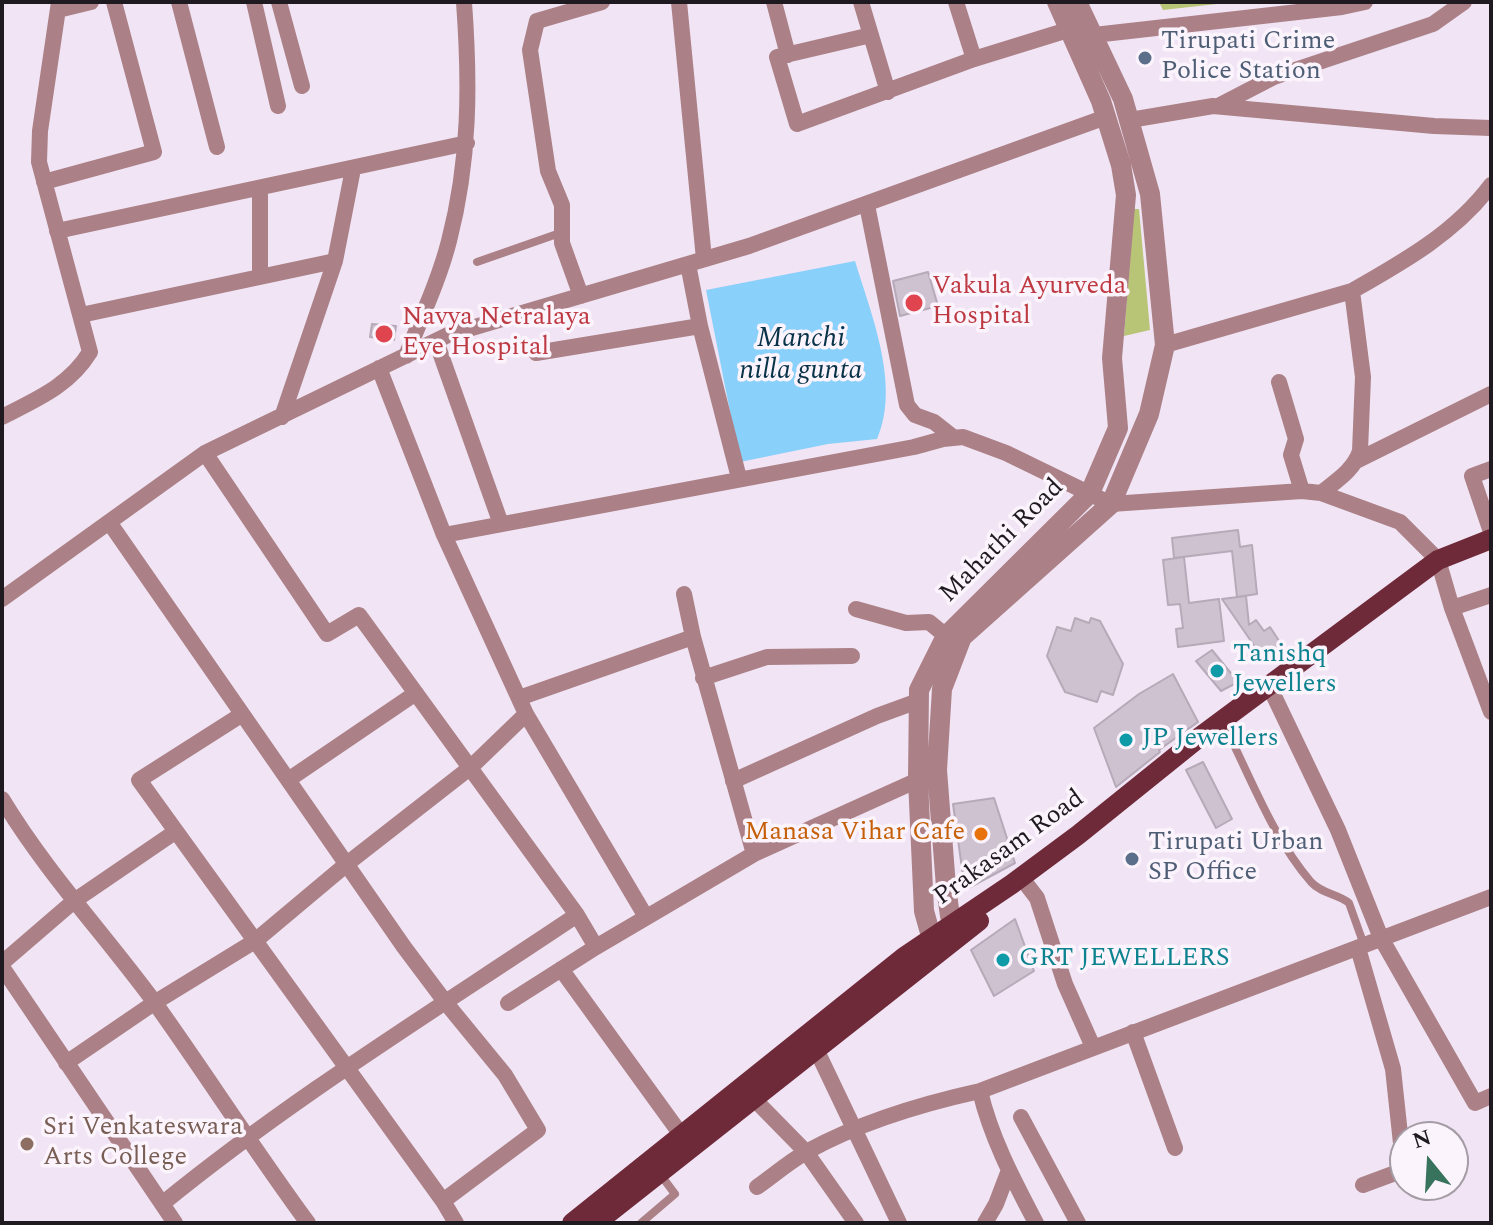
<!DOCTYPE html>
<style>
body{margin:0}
#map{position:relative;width:1493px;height:1225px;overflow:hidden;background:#f1e4f4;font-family:Spectral,serif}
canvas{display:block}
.frame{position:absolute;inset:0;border:4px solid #1f1a20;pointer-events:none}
.north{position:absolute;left:1389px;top:1121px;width:80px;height:80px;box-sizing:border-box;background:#fcf4fd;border:2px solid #a49da5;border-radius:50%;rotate:342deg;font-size:22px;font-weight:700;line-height:32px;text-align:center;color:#1f1a20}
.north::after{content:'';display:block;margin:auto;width:28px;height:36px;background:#38735d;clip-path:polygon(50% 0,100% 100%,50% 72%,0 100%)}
</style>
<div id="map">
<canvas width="1493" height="1225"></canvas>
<div class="frame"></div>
<div class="north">N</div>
</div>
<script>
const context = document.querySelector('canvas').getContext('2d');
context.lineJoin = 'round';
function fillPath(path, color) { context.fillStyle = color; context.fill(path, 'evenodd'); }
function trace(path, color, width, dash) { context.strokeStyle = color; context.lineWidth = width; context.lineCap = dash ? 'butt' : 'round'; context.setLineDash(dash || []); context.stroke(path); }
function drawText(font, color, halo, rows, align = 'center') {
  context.font = font + ' Spectral,serif'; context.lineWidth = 7; context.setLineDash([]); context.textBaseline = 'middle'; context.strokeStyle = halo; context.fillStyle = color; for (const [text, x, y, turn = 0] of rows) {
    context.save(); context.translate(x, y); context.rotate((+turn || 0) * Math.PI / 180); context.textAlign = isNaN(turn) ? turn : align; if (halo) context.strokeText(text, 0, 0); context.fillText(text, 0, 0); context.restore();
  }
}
const green = new Path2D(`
 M1159,2H1235L1163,10Z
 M1134,209H1139L1150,330L1124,336Z`);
const water = new Path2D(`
 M855,261C871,314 901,385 877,439L828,444L740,462L706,290Z`);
const building = new Path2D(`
 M928,272L938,306L900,316L893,281Z
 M372,324L396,326L394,340L370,337Z
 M1238,530L1240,547L1252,545L1257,594L1237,597L1232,551L1174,558L1172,538Z
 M1184,557L1189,603L1219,599L1224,641L1178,647L1176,629L1183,628L1180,604L1168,605L1163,560Z
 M1246,596L1249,625L1256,620L1264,631L1270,627L1283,647L1264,660L1222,599Z
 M1075,618L1089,623L1091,618L1100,621L1123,664L1113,695L1101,691L1097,702L1065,692L1047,656L1057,627L1071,631Z
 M1212,650L1238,682L1221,691L1196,661Z
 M1173,674L1198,722L1159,750L1160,752L1116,787L1094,728L1139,694Z
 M1203,762L1232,819L1216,828L1186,770Z
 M994,798L1015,863L965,890L953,804Z
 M1015,919L1034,971L994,996L971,950Z`);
const service = new Path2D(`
 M477,262L560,233
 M1223,723C1250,775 1272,837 1311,882C1322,894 1338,894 1349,903L1364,945
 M641,1223L675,1194L660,1174`);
const minor = new Path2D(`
 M179,2L217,147
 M254,2L278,106
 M279,2L302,86
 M679,2L704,259
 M774,2L788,55
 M861,2L888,92
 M956,2L974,59
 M58,10L91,2
 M871,35L777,57L797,124L974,59L1071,29
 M1094,35L1342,7L1365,2
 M1218,106L1274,77L1433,24L1464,2
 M1130,120L1213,106L1434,126L1491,128
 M44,182L154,152L114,2
 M867,205L907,405L915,415L934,422L953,437
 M57,231L467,143
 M688,264L700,326L739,478
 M260,276V189
 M581,296L562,243V205L548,171L530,50L537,21L602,2
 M81,315L335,261L353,169
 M436,341L501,524
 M1165,345L1352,291
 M536,353L700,326
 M406,356C421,318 439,280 449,241C470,160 470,84 464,2
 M379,368L444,535L526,714L646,917
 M1279,382L1296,439L1291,455L1302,491
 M2,417C37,399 69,386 90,352L39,162L40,131L59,2
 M282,417L335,261
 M205,453L327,634L359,615L577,915L596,947
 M1356,461L1491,394
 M1491,469L1472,476L1491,532
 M1321,493C1336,481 1354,470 1360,451L1363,377L1352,291C1403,262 1455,233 1491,185
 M109,522L404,947L446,1003L505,1075L538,1130L443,1201
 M444,535L914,447L943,439L963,437L1006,453L1111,504L1302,491L1321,493L1400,522L1438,560L1452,608L1491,712
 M2,599L205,453L448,335L749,246L1106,117
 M1452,608L1491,595
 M856,609L906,623L929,622L946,636
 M693,637L754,854
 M703,678L767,657L852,656
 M1273,694L1338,830L1381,938L1475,1103L1491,1096
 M519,698L693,637L684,594
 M241,715L139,780L443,1201L456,1223
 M288,780L416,693
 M733,781L877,716L918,701
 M2,799C46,872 105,935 155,1003C207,1076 255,1151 308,1223
 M1027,885L1037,898L1065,984L1093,1047
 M1358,948L1393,1069L1403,1162L1398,1172L1363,1185
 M2,963L74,901L175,832
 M2,967L175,1223
 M561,969L682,1136
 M508,1003L596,947L754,854L918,780
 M1133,1032L1175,1148
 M816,1049L899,1223
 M66,1063L154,1003L255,941L348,863L471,767L526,714
 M980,1091C991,1138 1014,1181 1036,1223
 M754,1099L806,1152L856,1223
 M1021,1117L1078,1223
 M757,1187C774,1175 790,1161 808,1151C861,1122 921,1104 980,1091L1491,897
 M162,1204C293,1097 437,1009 577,915
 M985,1223L996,1204L1009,1170`);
const tertiary = new Path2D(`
 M959,936L950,916L946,887L937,770L942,689L962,637L1111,504L1149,414L1165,345L1150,194L1123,99L1077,2
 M940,950L929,929L924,911L918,780L919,690L946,636L1090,493L1118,428L1112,358L1126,195L1121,165L1101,101L1057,2`);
const primary = new Path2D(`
 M572,1223L904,957L1012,884L1078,835L1201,736L1438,560L1491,539
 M596,1223L979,921`);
const markers = [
 [1145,58,8,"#5c6f8a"],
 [914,303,10,"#e0444e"],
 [384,334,10,"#e0444e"],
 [1217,671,8,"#0f9aa8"],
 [1126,740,8,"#0f9aa8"],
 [981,834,8,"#e8710a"],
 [1132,859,8,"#5c6f8a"],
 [1003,960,8,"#0f9aa8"],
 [27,1144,8,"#8d6e63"]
];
const serviceNames = [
 ["Tirupati Crime",1161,43],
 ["Police Station",1161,73],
 ["Tirupati Urban",1148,844],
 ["SP Office",1148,874]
];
const healthNames = [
 ["Vakula Ayurveda",932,288],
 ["Hospital",932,318],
 ["Navya Netralaya",402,319],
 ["Eye Hospital",402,349]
];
const streetNames = [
 ["Mahathi Road",1003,542,-45],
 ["Prakasam Road",1010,849,-36]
];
const cultureNames = [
 ["Tanishq",1233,656],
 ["Jewellers",1233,686],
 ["JP Jewellers",1142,740],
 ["GRT JEWELLERS",1019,960]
];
const foodNames = [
 ["Manasa Vihar Cafe",965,834]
];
const educationNames = [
 ["Sri Venkateswara",43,1129],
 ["Arts College",43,1159]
];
const waterNames = [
 ["Manchi",801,341],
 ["nilla gunta",801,373]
];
fillPath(green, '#b9c576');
fillPath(water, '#89d0fa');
fillPath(building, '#cec2d1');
trace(building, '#b6a9b8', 2);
trace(service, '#ab8187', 8);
trace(minor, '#ab8187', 16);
trace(tertiary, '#ab8187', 20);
trace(primary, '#6f2a3a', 20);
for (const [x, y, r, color] of markers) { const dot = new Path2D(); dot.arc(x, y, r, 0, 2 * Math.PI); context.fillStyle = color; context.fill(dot); trace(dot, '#fcf4fd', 3); }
drawText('26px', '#4e5e75', '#fcf4fd', serviceNames, 'left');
drawText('26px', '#be3a42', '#fcf4fd', healthNames, 'left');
drawText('26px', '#1f1a20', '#fcf4fd', streetNames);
drawText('26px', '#0d838f', '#fcf4fd', cultureNames, 'left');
drawText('26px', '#c56008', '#fcf4fd', foodNames, 'right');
drawText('26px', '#785e54', '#fcf4fd', educationNames, 'left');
drawText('italic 28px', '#083247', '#fcf4fd', waterNames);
</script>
